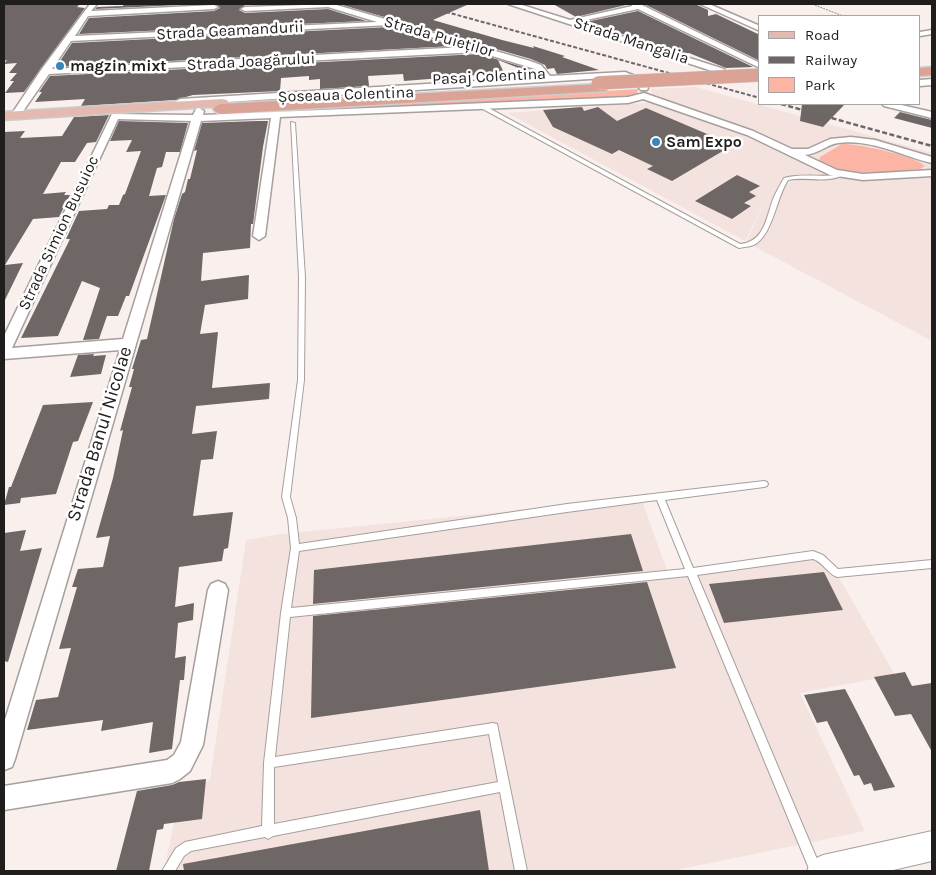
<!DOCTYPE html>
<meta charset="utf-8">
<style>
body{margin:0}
#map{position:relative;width:936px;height:875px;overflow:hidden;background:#f9f0ee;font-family:Karla,sans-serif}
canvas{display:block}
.frame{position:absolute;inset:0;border:5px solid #201d1d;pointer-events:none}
.legend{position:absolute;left:758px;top:15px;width:162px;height:90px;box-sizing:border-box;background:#fff;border:1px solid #a6a5a5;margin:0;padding:6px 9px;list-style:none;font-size:15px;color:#201d1d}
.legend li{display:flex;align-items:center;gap:10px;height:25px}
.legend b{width:25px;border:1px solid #a6a5a5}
</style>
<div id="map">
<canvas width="936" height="875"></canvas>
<div class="frame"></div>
<ul class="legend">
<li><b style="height:6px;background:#e4b9b0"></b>Road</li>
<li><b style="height:6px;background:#6c6766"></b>Railway</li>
<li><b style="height:14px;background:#fcb4a5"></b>Park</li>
</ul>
</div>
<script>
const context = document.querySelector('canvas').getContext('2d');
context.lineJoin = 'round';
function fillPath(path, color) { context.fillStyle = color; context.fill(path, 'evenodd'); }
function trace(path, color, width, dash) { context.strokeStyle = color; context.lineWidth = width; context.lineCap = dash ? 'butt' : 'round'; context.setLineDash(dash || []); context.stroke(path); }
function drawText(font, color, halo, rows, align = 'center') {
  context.font = font + ' Karla,sans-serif'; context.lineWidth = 5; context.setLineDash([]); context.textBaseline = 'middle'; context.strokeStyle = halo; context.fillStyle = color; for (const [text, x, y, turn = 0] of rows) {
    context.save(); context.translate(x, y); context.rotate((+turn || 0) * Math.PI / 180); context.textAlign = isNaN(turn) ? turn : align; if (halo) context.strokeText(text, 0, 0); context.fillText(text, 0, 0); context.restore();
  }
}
const built = new Path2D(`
 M696,87L932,153V341L746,242L767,198L745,241L507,113L645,103L653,98L651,89Z
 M641,498L668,573L826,555L895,675L800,693L865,831L672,871H164L178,803L210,779L246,540L281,534Z`);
const green = new Path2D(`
 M638,89L637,95L626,98L203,117L202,115Z
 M842,144C856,143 916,156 925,166L920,169C885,172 851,177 819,162L820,157Z`);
const building = new Path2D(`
 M4,4H80L77,7L85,8L24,92L5,93L14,81H10L17,73H9L17,63L4,64L7,60L4,61Z
 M124,4H201L95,9L97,7L123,6Z
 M216,4H285L245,5L239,10L245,13L328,9L366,21L79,34L89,18L214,11L220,8Z
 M339,4H469L433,20L502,40L534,48L533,46L565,56L562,57L599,70L557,74L554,68L547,69L545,65L531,59Z
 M553,4H630L576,17Z
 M644,4H695L708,10V16L716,14L760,35V61Z
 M638,11L753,67L726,68L689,53L683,54L586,22Z
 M390,27L454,46L56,67L72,43Z
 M479,54L533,70L529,72L498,60L504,73L404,81L403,74L368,76L369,86L320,89V79L309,80V76L281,78L280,91L193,95L175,100L81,106L85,99L35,102L42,92H39L50,76Z
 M802,104H845L823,127L800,121Z
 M582,107L584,111L598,107L617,121L646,108L733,145L672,181L647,169L653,166L619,150L612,154L553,127L543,110Z
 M900,112L932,120V128L894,118Z
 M109,115L96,142L87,143L75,162H61L43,194L66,192L64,195H70L59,217L33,219L5,265L23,263L4,302V132L25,131L20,138L62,136L74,117Z
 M119,121L188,123L180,152H166L162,167L157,168L149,196L166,195L129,296H126L118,316H107L99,339L83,340L100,288L82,281L58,336L21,338L70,239H66L79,211L107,209L109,205H119L123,195L125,194L141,151L126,152L132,140L110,141Z
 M257,121H268L263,147L253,224H251L250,248L203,253L201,281L249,275L248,299L205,305L200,334L218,332L212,388L270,383L269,399L196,406L192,434L217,431L213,459L201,460L193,516L233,512L228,548L224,549L222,561L179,567L175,607L194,603L193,620L178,623L175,658L186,656L184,680H180L172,749L149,753L153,722L101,731L103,720L27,730L36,700L58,697L71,648L59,649L77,587H72L78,569L103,567L110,536L96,538L113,478L123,430L120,431L132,387H129L134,369H132L141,340L147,339L174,219L182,194L185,192L188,179H190L197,150L194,151L202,123Z
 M737,175L760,186L749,192L756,196L744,203L751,206L732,219L695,201Z
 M94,354L93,356L106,355L101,374L70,377L78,355Z
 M93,402L78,441L73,442L56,494L21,498L20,503L4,505L9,487H11L43,405Z
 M26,530L20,551L42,548L8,662L4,661V533Z
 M631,534L643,571L313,604L314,570Z
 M824,572L843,610L724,623L709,584Z
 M647,582L676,668L311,718L313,616Z
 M905,672L912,686L932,683V752L911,714L895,716L874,677Z
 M845,689L856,710L895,787L874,791L871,783L864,785L859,775L854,776L827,721L817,723L804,695Z
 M206,779L202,819L164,824L163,829L157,830L149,871H116L137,791L172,785L179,782Z
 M480,810L489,871H184L183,864Z`);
const path = new Path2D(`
 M812,4L843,16`);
const service = new Path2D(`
 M481,106H485L740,244C764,242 766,219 773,199C776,192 780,185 784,178C803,173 822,178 841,174L843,175C826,184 806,176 788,180C776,198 772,240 751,246C747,247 743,247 739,248L481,108Z
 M291,122L295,123L305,277L304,380L290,497L296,518L299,544L567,504L764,481L767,482L768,484L767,486L764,487L665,500L693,568L813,551L823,555L838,569L932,560V568L837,577C827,573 823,562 813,559L697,575L822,871H810L688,576L290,617L275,757L493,723L497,724L527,871H515L500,792L273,836L268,839L265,837L191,851L184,856L175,871H162L176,848L185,842L262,826L264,763L281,613L291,548L288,518L282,497L298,380L299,277ZM657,500L685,569L291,608L299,551L567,512ZM489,734L498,782L274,824V767Z`);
const minor = new Path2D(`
 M90,4H97L91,11L214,5L218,7L214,9L88,16L75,36L377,22L328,7L245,11L241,9L245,7L333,4L530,61L541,65L550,76L625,72L638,77L648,88L647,90H641L632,81L621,77L180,105L175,102L180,99L541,77L535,69L479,52L49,74L19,117H13L11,115L41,70ZM390,25L465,47L52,69L71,41Z
 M508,4H519L570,20L632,6V4H640L760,63V68L638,9L577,22L724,69V73H718Z
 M700,4H709L760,26V31Z
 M932,30V34L920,36V32Z
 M932,79V85L920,86V80Z
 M644,93L753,131L792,149H808L830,139L851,137L875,140L932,157V163C902,156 870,138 838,143C826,145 818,154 805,155L837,170L863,174L932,170V176L863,180L830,175L747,135L643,99L628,103L280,117L265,236L259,240L253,236L271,118L201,121L15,759L12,767L4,770V723L120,350L4,359V336L112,114L193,115L196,109L199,108L204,111L203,115L628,97ZM118,119L191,121L123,339L12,348Z
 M882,104H897L932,112V118L884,106Z
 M218,581L225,584L228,590L203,745L190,771L180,779L172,783L4,810V786L167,760L174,755L181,742L208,590L211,584Z`);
const tertiary = new Path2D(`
 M932,831V861L889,871H807L812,860L823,855Z`);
const primary = new Path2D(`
 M222,99L227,100L229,103L227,106L4,120V112Z`);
const trunk = new Path2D(`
 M932,67V75L920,76V68Z
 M601,84L606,85L608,88L606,91L221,114L216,112L213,109L216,106L221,104Z`);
const railFar1 = new Path2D(`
 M417,4L760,98`);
const rail = new Path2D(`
 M781,104L932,146`);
const trunkBridge = new Path2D(`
 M598,83L760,75`);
const markers = [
 [60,66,5,"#3a85b9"],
 [656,142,5,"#3a85b9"]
];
const farStreetnames = [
 ["Strada Geamandurii",230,31,-3],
 ["Strada Puieților",439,37,16],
 ["Strada Mangalia",631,41,18],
 ["Strada Joagărului",251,62,-3],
 ["Pasaj Colentina",489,77,-3],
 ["Șoseaua Colentina",346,95,-2],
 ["Strada Simion Busuioc",59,233,-65]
];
const farPoinames = [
 ["magzin mixt",70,66],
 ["Sam Expo",666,142]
];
const streetNames = [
 ["Strada Banul Nicolae",100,434,-73]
];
fillPath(built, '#f4e2df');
fillPath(green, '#fcb4a5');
fillPath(building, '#6e6765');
trace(service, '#a69f9d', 2);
trace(minor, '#a69f9d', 3);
trace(tertiary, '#a69f9d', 2);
trace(primary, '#cecdcd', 3);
trace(trunk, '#cecdcd', 3);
trace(path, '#958f8e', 1, [2, 1]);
fillPath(service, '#fff');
fillPath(minor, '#fff');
fillPath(tertiary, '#fff');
fillPath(primary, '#e4b9b0');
fillPath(trunk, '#dba296');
trace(railFar1, '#6c6766', 2, [4, 2]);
trace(rail, '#6c6766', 2.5, [5, 2.5]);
trace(trunkBridge, '#cecdcd', 14, []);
trace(trunkBridge, '#dba296', 13);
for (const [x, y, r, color] of markers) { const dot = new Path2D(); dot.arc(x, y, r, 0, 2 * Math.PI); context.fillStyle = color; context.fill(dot); trace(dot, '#fff', 2); }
drawText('16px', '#201d1d', '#fff', farStreetnames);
drawText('bold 16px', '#201d1d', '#fff', farPoinames, 'left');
drawText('19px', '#201d1d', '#fff', streetNames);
</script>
